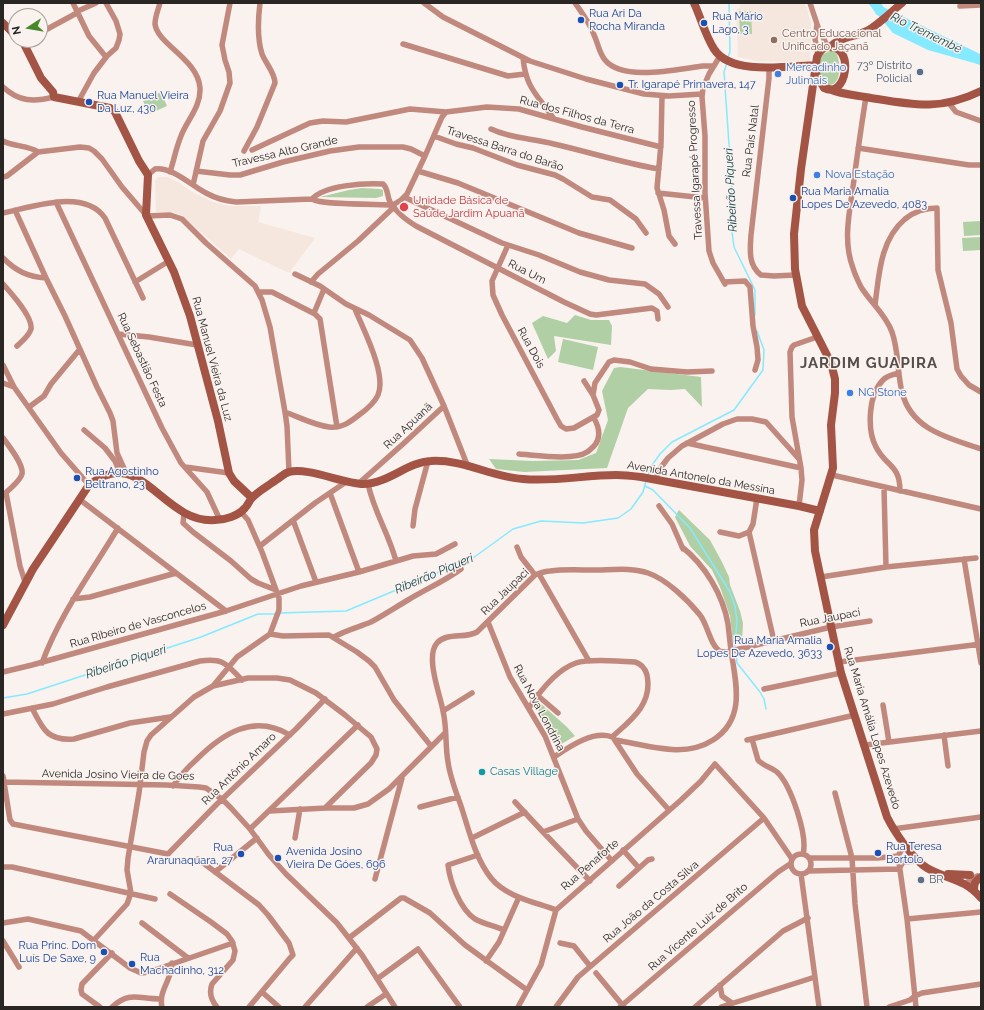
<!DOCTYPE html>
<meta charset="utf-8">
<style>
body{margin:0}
#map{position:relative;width:984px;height:1010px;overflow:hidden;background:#f9f2ee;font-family:Raleway,sans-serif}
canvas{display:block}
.frame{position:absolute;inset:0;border:4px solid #292624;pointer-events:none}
.north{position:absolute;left:8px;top:8px;width:40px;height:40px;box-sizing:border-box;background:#f9f2ee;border:1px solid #a6a09d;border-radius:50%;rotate:258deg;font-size:11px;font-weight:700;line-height:16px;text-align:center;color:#292624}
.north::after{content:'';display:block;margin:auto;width:14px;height:18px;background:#488829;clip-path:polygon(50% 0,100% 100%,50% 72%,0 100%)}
</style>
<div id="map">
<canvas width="984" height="1010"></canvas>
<div class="frame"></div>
<div class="north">N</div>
</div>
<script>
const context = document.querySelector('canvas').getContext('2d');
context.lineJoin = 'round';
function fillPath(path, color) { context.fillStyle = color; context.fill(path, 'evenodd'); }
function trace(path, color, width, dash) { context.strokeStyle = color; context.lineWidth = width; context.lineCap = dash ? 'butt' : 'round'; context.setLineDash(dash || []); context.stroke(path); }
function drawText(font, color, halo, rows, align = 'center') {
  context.font = font + ' Raleway,sans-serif'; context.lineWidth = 3; context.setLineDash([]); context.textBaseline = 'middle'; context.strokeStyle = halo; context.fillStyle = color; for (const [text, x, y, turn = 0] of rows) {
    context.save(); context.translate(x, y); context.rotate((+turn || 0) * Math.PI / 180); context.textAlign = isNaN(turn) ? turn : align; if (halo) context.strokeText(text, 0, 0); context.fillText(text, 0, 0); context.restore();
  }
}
const built = new Path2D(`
 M740,3H805L811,23L810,62L757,61L738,57L736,10L740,7Z
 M158,177H167L178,182L192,192L213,202L228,206H261L258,222L315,238L289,273L239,249L231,259L184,217L176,213L156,212L155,180Z`);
const green = new Path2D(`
 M739,11H751L752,34H740Z
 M830,51H835C841,59 843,86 828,85C817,77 819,66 821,55Z
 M161,92L167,106L149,114L143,101Z
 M362,188L380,189L383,190V196L376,198L320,197L349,190Z
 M981,221V235L964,236L963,222Z
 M981,237V250L963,251L962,238Z
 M575,315L591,320H609L612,326L611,345L554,336L556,351L548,359L532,323L543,316L567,323Z
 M563,339L598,347L593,370L558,362Z
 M620,367L701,377L702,407L685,389L670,390L648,389L628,408L607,468L524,472L496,469L489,459L533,461L578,460L596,453L608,420L602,391L614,368Z
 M679,510L710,540L722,562L729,577L730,585L740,611L743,623L742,642H733L730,616L720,587L712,570L690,546L675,517Z
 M540,703L567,727L575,736L558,746L539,713L538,707Z`);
const water = new Path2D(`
 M868,3H880C897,32 950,49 981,59V65L928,50L893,33Z`);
const stream = new Path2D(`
 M728,57L730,52L729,3
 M727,63L724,72L732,188L729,209L734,247L755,290V315
 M648,476L650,468L660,454L672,442L734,410L763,370L764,350L757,331
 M645,486L653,490L690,528L730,592L735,606L737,621L735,643V649
 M279,613L346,611L473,558L513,529L541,521L583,523L618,518L631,509L643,492L646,481
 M736,652L737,663L760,692L764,699L766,709
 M3,698L27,694L201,637L258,614H275`);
const river = new Path2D(`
 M875,3L880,11L981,60`);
const street = new Path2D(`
 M73,3L89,36L106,57
 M160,3C158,10 155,17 155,24C157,44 198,59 200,88C201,107 187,120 181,136C176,148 174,160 170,172
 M424,3L443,17L530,61L586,79L644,94L669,96L702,94
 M575,3C582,13 590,23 594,35C598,43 599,53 605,60C623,82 678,69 703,66H713
 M810,3L819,30L828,47
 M960,6L981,5
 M817,24L815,39L818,54
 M40,33L75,14L78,11L96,3
 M403,44L508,76L525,74
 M720,56L709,74L703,88L702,97L705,136V193L709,251L713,263L725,284
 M523,58C526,89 538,95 554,119
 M769,67V78L751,235C750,250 748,265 761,275L774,276L795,275
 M3,87C19,102 34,102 54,97
 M662,96L661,144L657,188L664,210L669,236L675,244
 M866,97C861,127 857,157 853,187C849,214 843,242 853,268C855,275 858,281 861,287C871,303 886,315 892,332C899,352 897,372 902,392C911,430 949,438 981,449
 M78,102L94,73L107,56L116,48L119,40L120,34L116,21L106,3
 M948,102L956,112L981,121
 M491,129C512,139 532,138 554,144C589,152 623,163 659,169
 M434,136L456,144L473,148L517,165L555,175L563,179L592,197L610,200L636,219L646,233
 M3,141C14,147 28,145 38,152
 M858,148L969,165H981
 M252,150L310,123L323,121L346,122L410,109L446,112
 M244,151L257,127L275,83C275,73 266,64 262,54C257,38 258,19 260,3
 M196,171L230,175H240L283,162L330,151L359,147H403L411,149L425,156
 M418,171L458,183L579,233L632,248
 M148,175L155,169C171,166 192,186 206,193C215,198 226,201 236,202L312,199C320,205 378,204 393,205L401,200L407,194L425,156L442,117L446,112L487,107L519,109L582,127L661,147
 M3,177L7,176L38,152L80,147L89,148L94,151L102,159L122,187L146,215
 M193,185L203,141L220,111L230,83L229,72L225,60L222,45L230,3
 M658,193L705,198
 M404,197L502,243L539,255L580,272L609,280L645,284L659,294L668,307
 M312,199C325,185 364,183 383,184C388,188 387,196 390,202C397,213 405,219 416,226L564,302L590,314L596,315L652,308L657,311L658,319
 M56,202L162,428L181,463L207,492L220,520
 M15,210L46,278
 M3,213C33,207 84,188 105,218L143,298
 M147,216L170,215L182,219L206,243L255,286L262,300L270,327L285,412L287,426L289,472
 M508,245L492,281L493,295L502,315L557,419L561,426L566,429L574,428L597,415L599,410L593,395L595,383L609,362L614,360L630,362L651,369L687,372L712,371
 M3,258C16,271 28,277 46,278L65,316L97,387L110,413L113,421L117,453L126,473
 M295,274L320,286L346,304L369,315L410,340L422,358L444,406L403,444L358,484
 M135,282L169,261
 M311,282L318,274L358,241L394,207
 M724,282L745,281L750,287L753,326L757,347L758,360L755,370
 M3,284C11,293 33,317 31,329C29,336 22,341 17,346
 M259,292H272L315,314L320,319L337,427
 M875,305C879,275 880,240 905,219C915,211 924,208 937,208L938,270L951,323L957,369L961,376L969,385L981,392
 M314,313L324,289
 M118,334L149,337L197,345
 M3,365L14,387
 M899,373C894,374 887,376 883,380C868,395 867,430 876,447C886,467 900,464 900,491
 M584,381L593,395
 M3,383L14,387L61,453L89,485
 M444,406L468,467
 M29,407L44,396L51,384L80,349
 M285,412C299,417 314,425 329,427C341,429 350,422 359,415C366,410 374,404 378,395C387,374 363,329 355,309
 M84,430L105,448L115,461L120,473
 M3,438C9,446 24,465 22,474C20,481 9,490 3,495
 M687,443L801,468
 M519,454C535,455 574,461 587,452C589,451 592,448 594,446C602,437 599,427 594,418
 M185,467L229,473
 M832,475L981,509
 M656,479L659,470L668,458L682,446L723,424L737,419H752L766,422L799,459
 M368,484C374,512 389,534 396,561
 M884,488L886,567
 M6,493L20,566L25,582
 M330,493L359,572
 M79,499L226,611
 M659,506L672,524L683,549
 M799,506L802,480L801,468L792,417L790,352L792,347L794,345L817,337
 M184,514L183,523L193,532L231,561L251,579L258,583L276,590
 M293,520L316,582
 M413,526L415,509L428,461
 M720,532L739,536L749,532L753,524L757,498
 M749,532L774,641
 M260,546L315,503L346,482
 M517,547L521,557L535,575
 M964,559L981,663
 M539,574L589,661
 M821,577L886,567L976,558
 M73,599L90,597L176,573
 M488,622L510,677L545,736L578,819L586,831L612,861
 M270,634L283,636L329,635L357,652L369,661L375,667L394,700L431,746
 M334,637C346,630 359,627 371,622C384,615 396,607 408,600C426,589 445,581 461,569
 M839,662L981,644
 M42,663C60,614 91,573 118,528
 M3,672L32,665L226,611L301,586L359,572L413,556L436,554L455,544
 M213,686L237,657L270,634L279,610V598L262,552L248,520L241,512
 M764,689L841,673
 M537,695L558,713
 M883,705L889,742
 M32,708C43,729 47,741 74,739L130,723L170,717
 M529,708C540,691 556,670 576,663C587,659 622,661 635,662C642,664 645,668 647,675C653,704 631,720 612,737C593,730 569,747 554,757
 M443,711L472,693
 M3,714L53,704L107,687L200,661C225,658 226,664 242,680
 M944,735L948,766
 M614,739L637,774L669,810
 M752,739L758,760C763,766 771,767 777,772C791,785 808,836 803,854
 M615,740C647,745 684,759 713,740C746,719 736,683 731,651C730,642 729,633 728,624C723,595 705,565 682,547
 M747,740L855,715
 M865,745L981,731
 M3,776L10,820L13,824L168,854L216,805L296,729L325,699
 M3,782L167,785L199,787L206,788L223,800L231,808L250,829L269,855L286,874L337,923L362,955L395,1007
 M173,786C180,776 187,768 196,760C222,734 253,713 290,735
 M835,793L852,858L855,904L867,1007
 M515,802L543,832L578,819
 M420,807L458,797
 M270,811L326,808H354L368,804L389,789L445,733
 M250,829L358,725
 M893,829L981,817
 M543,832L590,881
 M295,838L300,809
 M472,838L525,812
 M905,844L898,856L907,919L916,1007
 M623,850L639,868
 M791 864a10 10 0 1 1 20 0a10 10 0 1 1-20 0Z
 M478,855L448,865C450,882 460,909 475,919C484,924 495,926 504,930
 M809,858H878L898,856
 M198,859L259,905L268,915L289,943L293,955L290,958L249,1007
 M3,867H12L155,899
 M808,871L899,869L903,862L918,861
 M215,872L257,838
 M801,874L819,1007
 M375,879L402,778
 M964,884L977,876
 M619,886L648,860L652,859
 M170,894L211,922L227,934L232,941L235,951L233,960L212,984C209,992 211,1000 217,1007
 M556,910C535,902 506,897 491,878C475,858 469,830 461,806C456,792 450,777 448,762C445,745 447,727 443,711C440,694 425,657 437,643C447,632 465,639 477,632L535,575C540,573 545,571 550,571C564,569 579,570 593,570C610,570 632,567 648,573C666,579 688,600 700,615C708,625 710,646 721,652L731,651L831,627L870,621
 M907,919L981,912
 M3,923L28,919L81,931L130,968L141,973L149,972L233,943
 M142,923L188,958
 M349,938L401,898H404L430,913L465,945L527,990
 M94,940L127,904L131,893L127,870L128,858L139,793L144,752L147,741L151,735L194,697L213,686L248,678H277L290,680L316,693L345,715L371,737L377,749L376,755L371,763L325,808
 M3,941L19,967
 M560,943L574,946L590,966
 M486,961L499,942L519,897
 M596,973L624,1007
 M377,979L418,949L460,1007
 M720,985L722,996L732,1003
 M262,992L279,1007
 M100,1007L82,994L81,990L82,984L112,953
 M112,1007C130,991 138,999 160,999
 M162,1007C158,991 172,980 172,963
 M305,1007L357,948
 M367,1007L386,994
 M518,1007L541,965L556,910L681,800L701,781L715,764L764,818L792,859
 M556,1007L578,977L764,818
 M620,1007L778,872L790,864
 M695,1007L783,931L808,918
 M721,1007L815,977
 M889,1007L910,1000L915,996L922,993L981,984`);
const secondary = new Path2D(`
 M694,3C701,18 705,35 714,49C731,76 788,66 816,65
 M3,23L16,36
 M20,40L24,44L41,78L53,92L54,97L110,108L115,112L139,161L148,175L146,215L174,272L190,316L218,421L229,473L234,481L252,498
 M830,47C840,37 854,37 867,31C879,24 891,12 902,3
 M815,72L824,88C847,100 855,45 829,47C823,47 819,52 817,57L801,169L794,234L795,269L802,306L831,363L835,379V393L831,425L833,468L814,530L815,551L841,673L887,817C894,831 913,860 927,868C948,880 964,878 981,898
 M829,89C843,95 856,95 871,98C913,105 940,111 981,91
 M3,625L33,569L89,485C141,443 162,524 215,520C225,520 238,516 245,508C248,505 249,501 252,498C258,491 268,486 276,480C280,478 284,473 289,472C307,467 342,483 363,484C388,484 407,462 431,461C462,459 492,477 523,479C554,482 585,475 616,475C624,475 633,476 641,477L799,506L820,511
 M948,874L970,875
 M974,890C974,883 975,881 981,877`);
const markers = [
 [581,20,4,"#1a4fb4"],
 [704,23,4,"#1a4fb4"],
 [774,40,4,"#8d6e63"],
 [920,72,4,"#5c6f8a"],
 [778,74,4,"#3f7fe0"],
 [620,85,4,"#1a4fb4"],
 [89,102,4,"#1a4fb4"],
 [817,175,4,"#3f7fe0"],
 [793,198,4,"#1a4fb4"],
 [404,207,5,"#e0444e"],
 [850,393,4,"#3f7fe0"],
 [77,478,4,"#1a4fb4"],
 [830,647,4,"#1a4fb4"],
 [482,772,4,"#0f9aa8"],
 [878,853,4,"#1a4fb4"],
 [241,854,4,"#1a4fb4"],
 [278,858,4,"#1a4fb4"],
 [921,880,4,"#5c6f8a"],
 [104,952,4,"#1a4fb4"],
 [132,964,4,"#1a4fb4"]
];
const transitNames = [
 ["Rua Ari Da",589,14],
 ["Rocha Miranda",589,27],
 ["Rua Mário",712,17],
 ["Lago, 3",712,30],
 ["Tr. Igarapé Primavera, 147",628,85],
 ["Rua Manuel Vieira",97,96],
 ["Da Luz, 430",97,109],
 ["Rua Maria Amalia",801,192],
 ["Lopes De Azevedo, 4083",801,205],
 ["Rua Agostinho",85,472],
 ["Beltrano, 23",85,485],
 ["Rua Maria Amalia",822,641,"right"],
 ["Lopes De Azevedo, 3633",822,654,"right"],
 ["Rua Teresa",886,847],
 ["Bortolo",886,860],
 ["Rua",233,848,"right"],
 ["Ararunaquara, 27",233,861,"right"],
 ["Avenida Josino",286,852],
 ["Vieira De Góes, 696",286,865],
 ["Rua Princ. Dom",96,946,"right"],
 ["Luís De Saxe, 9",96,959,"right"],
 ["Rua",140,958],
 ["Machadinho, 312",140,971]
];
const educationNames = [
 ["Centro Educacional",782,34],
 ["Unificado Jaçanã",782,47]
];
const serviceNames = [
 ["73º Distrito",912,66],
 ["Policial",912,79],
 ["BR",929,880,"left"]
];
const shopNames = [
 ["Mercadinho",786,68],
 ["Julimais",786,81],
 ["Nova Estação",825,175],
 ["NG Stone",858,393]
];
const streetNames = [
 ["Rua dos Filhos da Terra",577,115,15],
 ["Rua País Natal",751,141,-83],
 ["Travessa Barra do Barão",505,149,18],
 ["Travessa Alto Grande",285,152,-13],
 ["Travessa Igarapé Progresso",695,170,-93],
 ["Rua Um",527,272,27],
 ["Rua Dois",531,348,61],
 ["Rua Manuel Vieira da Luz",212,359,75],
 ["Rua Sebastião Festa",142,360,65],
 ["Rua Apuanã",408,426,-43],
 ["Avenida Antonelo da Messina",701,478,10],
 ["Rua Jaupaci",505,592,-44],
 ["Rua Jaupaci",830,618,-11],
 ["Rua Ribeiro de Vasconcelos",138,625,-16],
 ["Rua Nova Londrina",539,708,62],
 ["Rua Maria Amália Lopes Azevedo",872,728,73],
 ["Rua Antônio Amaro",239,769,-44],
 ["Avenida Josino Vieira de Goes",118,775,1],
 ["Rua Penaforte",590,865,-41],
 ["Rua João da Costa Silva",651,902,-40],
 ["Rua Vicente Luiz de Brito",698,927,-41]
];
const healthNames = [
 ["Unidade Básica de",413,201],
 ["Saúde Jardim Apuanã",413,214]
];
const cultureNames = [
 ["Casas Village",490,772]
];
const waterNames = [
 ["Rio Tremembé",926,33,26],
 ["Ribeirão Piqueri",731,190,-93],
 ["Ribeirão Piqueri",434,574,-23],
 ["Ribeirão Piqueri",126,662,-18]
];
const districtNames = [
 ["JARDIM GUAPIRA",869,363]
];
fillPath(built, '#f5e7dd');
fillPath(green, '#b0cfa5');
fillPath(water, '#85eaff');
trace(stream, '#85eaff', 1.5);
trace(river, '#85eaff', 10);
trace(street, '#c1897d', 5.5);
trace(secondary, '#a35444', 8);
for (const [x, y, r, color] of markers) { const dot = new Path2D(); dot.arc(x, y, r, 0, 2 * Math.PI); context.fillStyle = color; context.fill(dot); trace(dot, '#f9f2ee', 1.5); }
drawText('11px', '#164399', '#f9f2ee', transitNames, 'left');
drawText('11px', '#785e54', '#f9f2ee', educationNames, 'left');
drawText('11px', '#4e5e75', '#f9f2ee', serviceNames, 'right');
drawText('11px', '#366cbe', '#f9f2ee', shopNames, 'left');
drawText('11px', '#292624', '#f9f2ee', streetNames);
drawText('11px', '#be3a42', '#f9f2ee', healthNames, 'left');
drawText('11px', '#0d838f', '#f9f2ee', cultureNames, 'left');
drawText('italic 12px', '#0e3e46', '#f9f2ee', waterNames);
context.letterSpacing = '1px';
drawText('bold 15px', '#544e4b', '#f9f2ee', districtNames);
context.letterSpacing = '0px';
</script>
